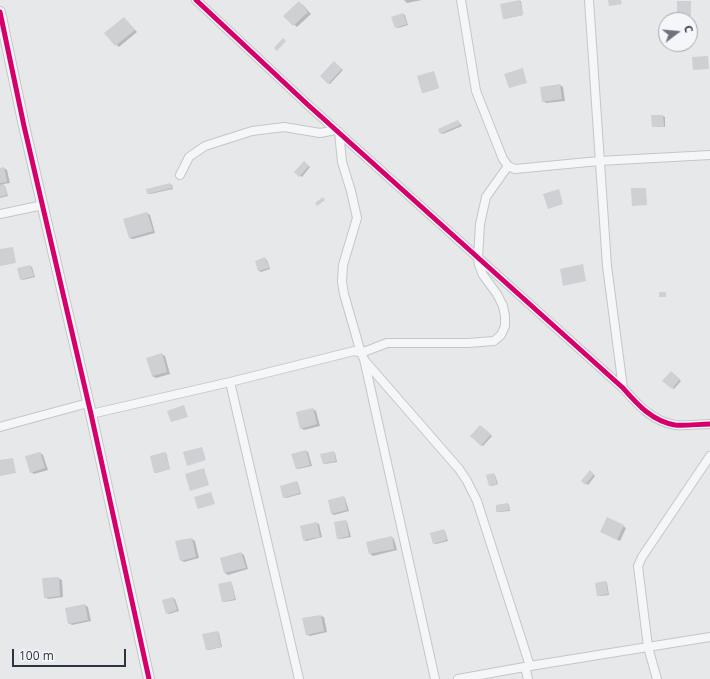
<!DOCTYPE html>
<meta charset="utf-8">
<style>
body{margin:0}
#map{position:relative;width:710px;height:679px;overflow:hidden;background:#e6e8ea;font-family:"Open Sans",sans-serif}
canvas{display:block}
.north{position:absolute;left:658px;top:12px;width:40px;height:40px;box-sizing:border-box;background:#f4f6f9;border:1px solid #a4a8b1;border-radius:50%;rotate:74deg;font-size:11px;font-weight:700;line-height:16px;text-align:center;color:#2b3445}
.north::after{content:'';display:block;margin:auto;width:14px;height:18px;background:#6c737f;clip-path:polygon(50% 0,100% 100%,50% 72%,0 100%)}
.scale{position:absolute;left:12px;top:649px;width:114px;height:18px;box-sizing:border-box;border:2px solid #2b3445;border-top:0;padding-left:5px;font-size:12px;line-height:14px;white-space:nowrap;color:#2b3445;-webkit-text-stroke:3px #f4f6f9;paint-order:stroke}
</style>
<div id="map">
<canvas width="710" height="679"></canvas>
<div class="north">С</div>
<div class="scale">100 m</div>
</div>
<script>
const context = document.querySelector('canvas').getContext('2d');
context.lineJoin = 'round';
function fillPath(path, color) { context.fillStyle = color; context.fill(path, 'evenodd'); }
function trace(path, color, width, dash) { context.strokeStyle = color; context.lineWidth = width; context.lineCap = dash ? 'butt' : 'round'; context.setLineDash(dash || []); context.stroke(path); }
const shadow = new Path2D(`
 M404,0H422L407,3Z
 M521,1L523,15L504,19L501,5Z
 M302,4L311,14L297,27L285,16Z
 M403,14L405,15L408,25L398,28L396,27Z
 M124,18L137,32L119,47L106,34Z
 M336,64L343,70L330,84L328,83Z
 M434,72L439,88L423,93L418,76Z
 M560,85L563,87L565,101L546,103L543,101Z
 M663,116L665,117V127H652Z
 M458,121L462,126L443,134L441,133Z
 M305,163L310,167L302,177L295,172Z
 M4,168L7,170L10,183L3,184L5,186L8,196L0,198V169Z
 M170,184L172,185L173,189L150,194L148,193Z
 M147,213L150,215L155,233L133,239L129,238Z
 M265,258L267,260L270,269L261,272L259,271Z
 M30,266L32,267L35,277L23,280L21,279L18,269Z
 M161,354L165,356L170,374L156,378L152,376Z
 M672,373L681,381L674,389L673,388Z
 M313,409L316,411L320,426L304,430L301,428Z
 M482,427L492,436L483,446L481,445Z
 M306,451L308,452L312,466L298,469L296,468Z
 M333,452L335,453L337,462L325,464L323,463Z
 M40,453L43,455L48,470L34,474L31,472L27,457Z
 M166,453L170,469L156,473L151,457Z
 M592,473L595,476L588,485L582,481Z
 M494,474L495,475L498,484L492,486L490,485Z
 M297,482L298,483L301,494L286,498L284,497Z
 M344,497L345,498L349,511L334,515L332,514L329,501Z
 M508,504L509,505L510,511L499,512L497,511Z
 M345,521L347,522L351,537L340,539L338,538Z
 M317,523L319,524L322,537L306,541L304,540Z
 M623,526L626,528L620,541L604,533Z
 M443,530L445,531L448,541L436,544L434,543Z
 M391,537L394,539L397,550L373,556L370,554Z
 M192,539L195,541L199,558L184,562L181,560Z
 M241,553L244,555L248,569L228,575L225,573Z
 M58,578L62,580L63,597L48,599L45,597Z
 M606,582L607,583L609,595L600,596L598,595Z
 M231,583L232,584L236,600L224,602L223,601Z
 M173,598L175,599L179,611L169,614L167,613Z
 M85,605L88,607L91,621L72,625L69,623Z
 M321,616L324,617L327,632L310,636L306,634L304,619Z
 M217,632L219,633L222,647L209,650L207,649Z`);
const building = new Path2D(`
 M520,0L523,15L503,19L500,4Z
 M608,0H621L622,4L609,6Z
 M299,1L308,12L293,26L283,16Z
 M677,1H691V16L677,17Z
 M403,13L407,24L395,28L391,17Z
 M124,17L135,30L115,46L104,33Z
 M283,38L286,41L277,51L274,48Z
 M708,56L709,69L693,70L692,57Z
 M334,61L342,69L328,84L320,76Z
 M523,68L527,83L509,88L504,74Z
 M434,71L439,88L422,93L417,76Z
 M560,84L562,99L542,102L540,87Z
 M651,115H663L664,127H652Z
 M458,120L460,125L440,134L438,129Z
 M304,161L309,166L299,177L294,172Z
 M4,167L7,182L0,183V168Z
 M170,183L172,188L147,194L146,189Z
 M4,184L7,195L0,197V185Z
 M631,188H646L647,205L632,206Z
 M559,189L563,204L548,209L543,194Z
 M323,197L325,200L317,206L315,203Z
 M147,212L153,231L129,238L123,219Z
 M13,247L16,263L0,266V249Z
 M265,257L269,268L258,271L255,261Z
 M583,264L586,281L563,286L560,269Z
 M30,265L34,276L20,280L17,268Z
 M659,292H666V297H659Z
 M162,353L167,372L152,376L146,358Z
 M671,371L680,379L672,389L662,381Z
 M184,405L188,417L171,422L167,411Z
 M313,408L317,424L300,429L296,412Z
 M480,425L491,434L481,446L470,436Z
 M202,447L206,460L187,466L183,452Z
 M306,450L310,465L296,469L291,454Z
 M334,451L336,461L323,464L320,454Z
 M40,452L45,468L30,473L25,456Z
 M165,452L170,469L154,473L150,456Z
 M13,458L16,473L0,476V460Z
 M204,468L209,485L190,491L185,474Z
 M590,470L594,474L585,485L581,481Z
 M494,473L497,484L489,486L486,475Z
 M297,481L300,493L283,498L280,486Z
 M211,492L215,504L198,509L194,497Z
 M344,496L347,510L331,514L328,500Z
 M508,503L509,510L496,512V505Z
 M607,517L624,525L617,540L600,532Z
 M346,520L349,536L337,539L334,522Z
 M317,522L320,537L303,540L300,526Z
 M444,529L447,540L433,544L430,533Z
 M392,536L394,549L369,554L366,542Z
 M192,538L196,557L180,561L175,541Z
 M241,552L246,568L224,573L220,558Z
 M59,577L60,596L44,598L42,578Z
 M231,581L235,599L222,602L218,584Z
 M606,581L608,594L597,596L595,583Z
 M173,597L177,610L166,614L162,600Z
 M85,604L88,620L68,624L65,608Z
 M321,615L324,631L306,635L302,618Z
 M218,631L221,647L206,650L202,634Z`);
const minor = new Path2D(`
 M196,0L307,104L623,388C638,405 652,421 675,425C686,426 699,424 710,424
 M461,0L476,91L503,159L508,166L515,169L599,161L710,155
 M589,0L607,266L623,388
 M339,132L342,162L351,191L357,218L343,265L342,282L344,294L361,353L387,343H468L494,341L501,335L505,326V316L503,306L497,294L483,275L479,265L478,258L480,224L486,197L508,166
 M180,175L189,157L205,146L252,131L284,127L320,133L336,130
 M0,214L43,205
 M365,361L459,469L467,481L477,501L530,666
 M230,382L299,679
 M91,414L230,382L354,351L361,353L364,359L435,679
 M0,427L88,403
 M525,667L528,679
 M458,679L530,666L710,637
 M657,679L648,647L638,566L642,557L710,456`);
const tertiary = new Path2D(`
 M0,12L24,126L91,414L149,679`);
const cycleway = new Path2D(`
 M196,0L307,104L623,388C638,405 652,421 675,425C686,426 699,424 710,424
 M0,12L24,126L91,414L149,679`);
fillPath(shadow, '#0003');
fillPath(building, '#ced0d3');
trace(minor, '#c4c6c8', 10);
trace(tertiary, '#c4c6c8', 12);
trace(minor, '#f5f6f7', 8);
trace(tertiary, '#f5f6f7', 10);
trace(cycleway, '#d6006c', 5);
</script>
